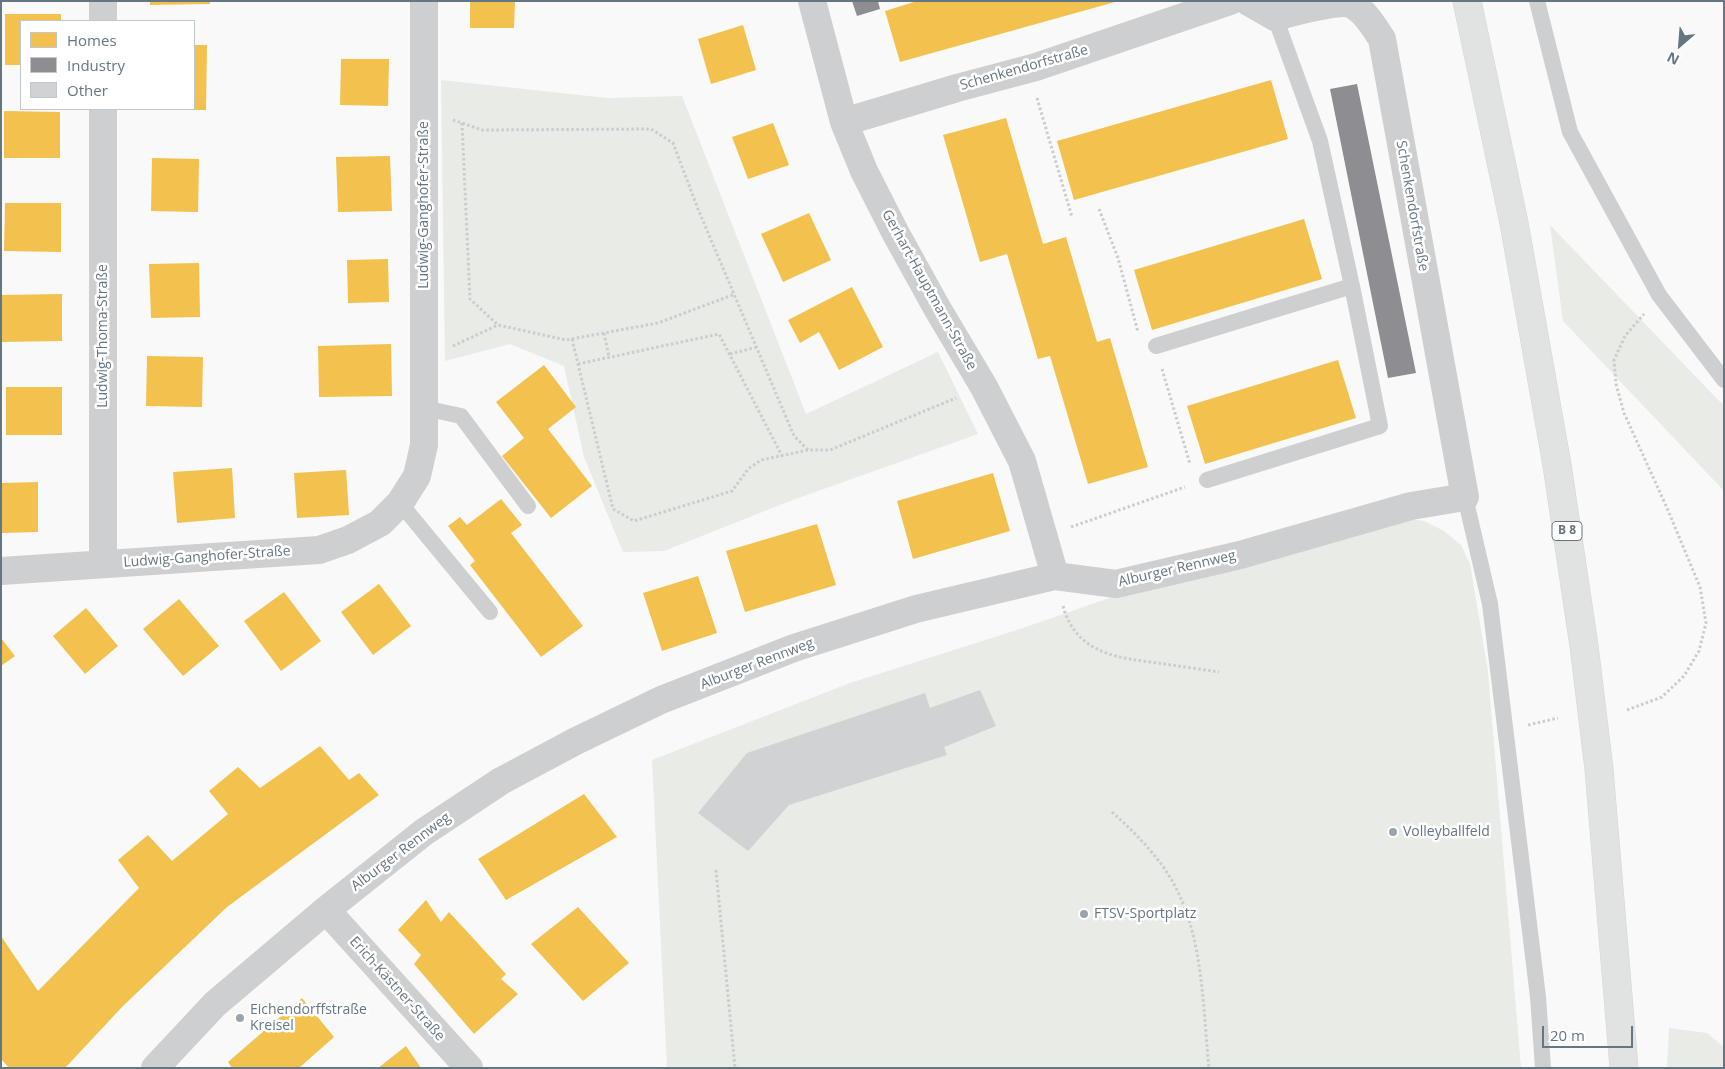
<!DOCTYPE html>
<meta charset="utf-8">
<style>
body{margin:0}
#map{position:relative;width:1725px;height:1069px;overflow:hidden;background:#f9f9f9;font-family:"Open Sans",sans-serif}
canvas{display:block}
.frame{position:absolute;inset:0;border:2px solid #657683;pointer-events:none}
.legend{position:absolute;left:20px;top:20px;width:175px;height:90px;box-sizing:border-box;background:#fff;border:1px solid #c1c8cd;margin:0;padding:6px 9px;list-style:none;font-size:15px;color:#657683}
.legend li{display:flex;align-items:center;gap:10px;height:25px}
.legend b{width:25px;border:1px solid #c1c8cd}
.north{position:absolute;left:1655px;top:20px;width:50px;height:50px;-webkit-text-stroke:4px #fff;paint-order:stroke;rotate:207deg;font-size:14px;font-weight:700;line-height:20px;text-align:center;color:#657683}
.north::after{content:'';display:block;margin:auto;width:18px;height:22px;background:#657683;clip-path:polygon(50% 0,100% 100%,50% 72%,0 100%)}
.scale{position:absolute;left:1542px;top:1026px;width:91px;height:22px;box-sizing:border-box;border:2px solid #657683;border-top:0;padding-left:6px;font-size:15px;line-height:18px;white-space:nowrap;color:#657683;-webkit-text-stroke:4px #fff;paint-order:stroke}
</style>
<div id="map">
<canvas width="1725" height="1069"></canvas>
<div class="frame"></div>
<ul class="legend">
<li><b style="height:14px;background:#f2c14e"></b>Homes</li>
<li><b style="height:14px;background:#8d8d92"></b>Industry</li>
<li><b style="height:14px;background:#d0d2d3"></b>Other</li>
</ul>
<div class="north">N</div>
<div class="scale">20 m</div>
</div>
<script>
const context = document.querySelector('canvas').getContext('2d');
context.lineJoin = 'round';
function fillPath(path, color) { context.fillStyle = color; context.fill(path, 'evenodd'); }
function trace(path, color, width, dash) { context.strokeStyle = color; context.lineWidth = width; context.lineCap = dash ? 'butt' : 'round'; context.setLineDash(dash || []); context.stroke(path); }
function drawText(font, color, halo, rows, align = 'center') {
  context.font = font + ' "Open Sans",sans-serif'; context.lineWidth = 5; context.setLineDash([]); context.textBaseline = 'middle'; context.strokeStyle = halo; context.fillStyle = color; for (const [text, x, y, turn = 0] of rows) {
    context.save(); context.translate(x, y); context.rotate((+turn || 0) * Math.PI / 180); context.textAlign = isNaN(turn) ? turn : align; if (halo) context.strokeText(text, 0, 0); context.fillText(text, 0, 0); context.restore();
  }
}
const green = new Path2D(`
 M441,80L607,98L682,96L806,414L938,352L978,434L790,501L664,551L623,552L584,457L564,366L510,344L445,361Z
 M1550,225L1724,406V491L1563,321Z
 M1406,518L1424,521L1444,531L1461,545L1470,564L1488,672L1521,1068H667L652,760L850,683L1020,629L1115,596Z
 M1669,1028L1707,1033L1724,1047V1068H1667Z`);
const homes = new Path2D(`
 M150,1H210V4L150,5Z
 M470,1H515L514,28H470Z
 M917,1H1115V2L900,62L885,11Z
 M5,14H61V21H21V65H5Z
 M743,25L756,70L711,84L698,39Z
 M194,45H207L206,110H194Z
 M341,59H389L388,106L340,105Z
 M1271,80L1288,139L1074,200L1057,141Z
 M4,111L60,112V158H4Z
 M1006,118L1043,244L1066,237L1097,342L1110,338L1148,467L1088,484L1050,356L1038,359L1007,254L980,262L943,135Z
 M773,123L789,165L748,179L732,137Z
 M390,156L392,211L338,212L336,157Z
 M152,158L199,159L198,212L151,211Z
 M5,203H61V252L4,251Z
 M809,213L831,260L783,282L761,234Z
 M1304,219L1322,279L1152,330L1134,270Z
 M388,259L389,302L348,303L347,260Z
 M199,263L200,317L151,318L149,264Z
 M852,287L883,347L839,370L819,332L800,343L788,320Z
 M62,294V341L2,342V295Z
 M391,344L392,396L319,397L318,346Z
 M147,356L203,357L202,407L146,406Z
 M1338,360L1356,418L1205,464L1187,406Z
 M544,365L576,407L548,429L592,486L551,518L502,456L524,438L496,402Z
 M6,387H62V435H6Z
 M232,468L235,518L177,523L173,472Z
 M346,470L349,515L297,518L294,473Z
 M993,473L1010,531L913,559L897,501Z
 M38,482V532L1,533V483Z
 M501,499L522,525L511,533L583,626L541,657L470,565L475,561L448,526L460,517L467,525Z
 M817,524L836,585L745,612L726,551Z
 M698,576L717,633L662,651L643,593Z
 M379,584L411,626L373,655L341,612Z
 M284,592L321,641L281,671L244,621Z
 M179,599L219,646L183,676L143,629Z
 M86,608L118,646L85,674L53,636Z
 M1,638L15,656L1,666Z
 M320,746L349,780L359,773L379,795L227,907L123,1006L65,1068H9L1,1059V936L38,991L139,888L118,860L148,835L172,861L228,814L209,791L238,767L260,788Z
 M584,794L617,837L506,900L478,859Z
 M426,900L441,922L449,912L506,974L501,979L518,994L474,1034L414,964L421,955L398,930Z
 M578,907L629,963L583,1001L531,944Z
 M302,998L334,1037L299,1068H232L228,1062Z
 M406,1046L421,1068H378Z`);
const industry = new Path2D(`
 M852,1H878L880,9L857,16Z
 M1357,84L1416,373L1388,378L1330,89Z`);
const building = new Path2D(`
 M980,690L996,726L944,747L947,755L789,805L748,851L698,813L747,753L925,693L930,708Z`);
const path = new Path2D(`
 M1037,98L1072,217
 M453,120L482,130L651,129L673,143L698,209L794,436L808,450H830L956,398
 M462,123L470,299L498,325L566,340L658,323L735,294
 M1099,209L1118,258L1138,332
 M604,333L609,357
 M572,339L613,509L634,521L732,491L748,469L761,460L808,450
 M453,346L498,325
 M730,354L757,347
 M578,364L719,334L782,456
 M1162,369L1190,464
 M1071,527L1185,487
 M1063,606C1076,653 1116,658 1158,663C1178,666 1199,669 1219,672
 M1627,710L1662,697L1684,676L1699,651L1706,623L1700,587L1667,508L1624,413L1616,384L1614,360L1625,336L1644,314
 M1528,725L1558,718
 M1112,812C1131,829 1149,847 1164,868C1204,925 1202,1001 1209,1068
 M716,870L735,1068`);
const lane = new Path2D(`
 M1537,1L1570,132L1659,295L1724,380
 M1156,346L1352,286
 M424,408L461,416L528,506
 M1207,480L1380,426L1352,286L1320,141L1275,17
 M1465,497L1490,604L1538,997L1543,1068
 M400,503L490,612`);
const street = new Path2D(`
 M812,1L844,122L864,171L895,232L937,308L984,387L1022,461L1055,576
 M103,21V1
 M844,122L957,88L1036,67L1230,1
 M103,564V109
 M1,571L319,550L348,540L380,523L400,503L417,476L424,445V1
 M326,910L469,1068
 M155,1068L215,1004L326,910L424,832L501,781L576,741L661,700L794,648L916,609L1055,576L1116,584L1240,555L1411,506L1465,497L1382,39C1374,27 1365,11 1351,4C1337,0 1291,13 1275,17L1247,1`);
const primary = new Path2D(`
 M1467,1L1514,223L1557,465L1584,646L1599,769L1624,1068`);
const markers = [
 [1393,832,5,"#99a4ac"],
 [1084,914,5,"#99a4ac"],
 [240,1018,5,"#99a4ac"]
];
const shields = [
 [1567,531,30]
];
const shieldNames = [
 ["B 8",1567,531]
];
const streetNames = [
 ["Schenkendorfstraße",1024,68,-16],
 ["Ludwig-Ganghofer-Straße",424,205,-90],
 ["Schenkendorfstraße",1412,206,80],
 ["Gerhart-Hauptmann-Straße",929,290,61],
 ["Ludwig-Thoma-Straße",103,336,-90],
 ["Ludwig-Ganghofer-Straße",207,557,-4],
 ["Alburger Rennweg",1177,569,-13],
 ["Alburger Rennweg",757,664,-21],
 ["Alburger Rennweg",401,852,-37],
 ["Erich-Kästner-Straße",397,989,48]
];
const poiNames = [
 ["Volleyballfeld",1403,832],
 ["FTSV-Sportplatz",1094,914],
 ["Eichendorffstraße",250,1010],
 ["Kreisel",250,1026]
];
fillPath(green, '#e8ebe6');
fillPath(homes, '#f2c14e');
fillPath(industry, '#8d8d92');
fillPath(building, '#d0d2d3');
trace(primary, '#d5d6d7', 29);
trace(path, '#cbcccd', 3, [2.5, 2.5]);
trace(lane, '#cecfd0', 16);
trace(street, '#cecfd0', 28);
trace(primary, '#e1e2e2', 28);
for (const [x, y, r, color] of markers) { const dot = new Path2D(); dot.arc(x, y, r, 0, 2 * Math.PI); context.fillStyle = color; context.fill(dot); trace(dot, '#fff', 2); }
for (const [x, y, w] of shields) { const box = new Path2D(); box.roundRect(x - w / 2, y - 9.5, w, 19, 4); context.fillStyle = '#fff'; context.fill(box); trace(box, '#657683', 1); }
drawText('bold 12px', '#657683', null, shieldNames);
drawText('14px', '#657683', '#fff', streetNames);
drawText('14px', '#657683', '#fff', poiNames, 'left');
</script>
